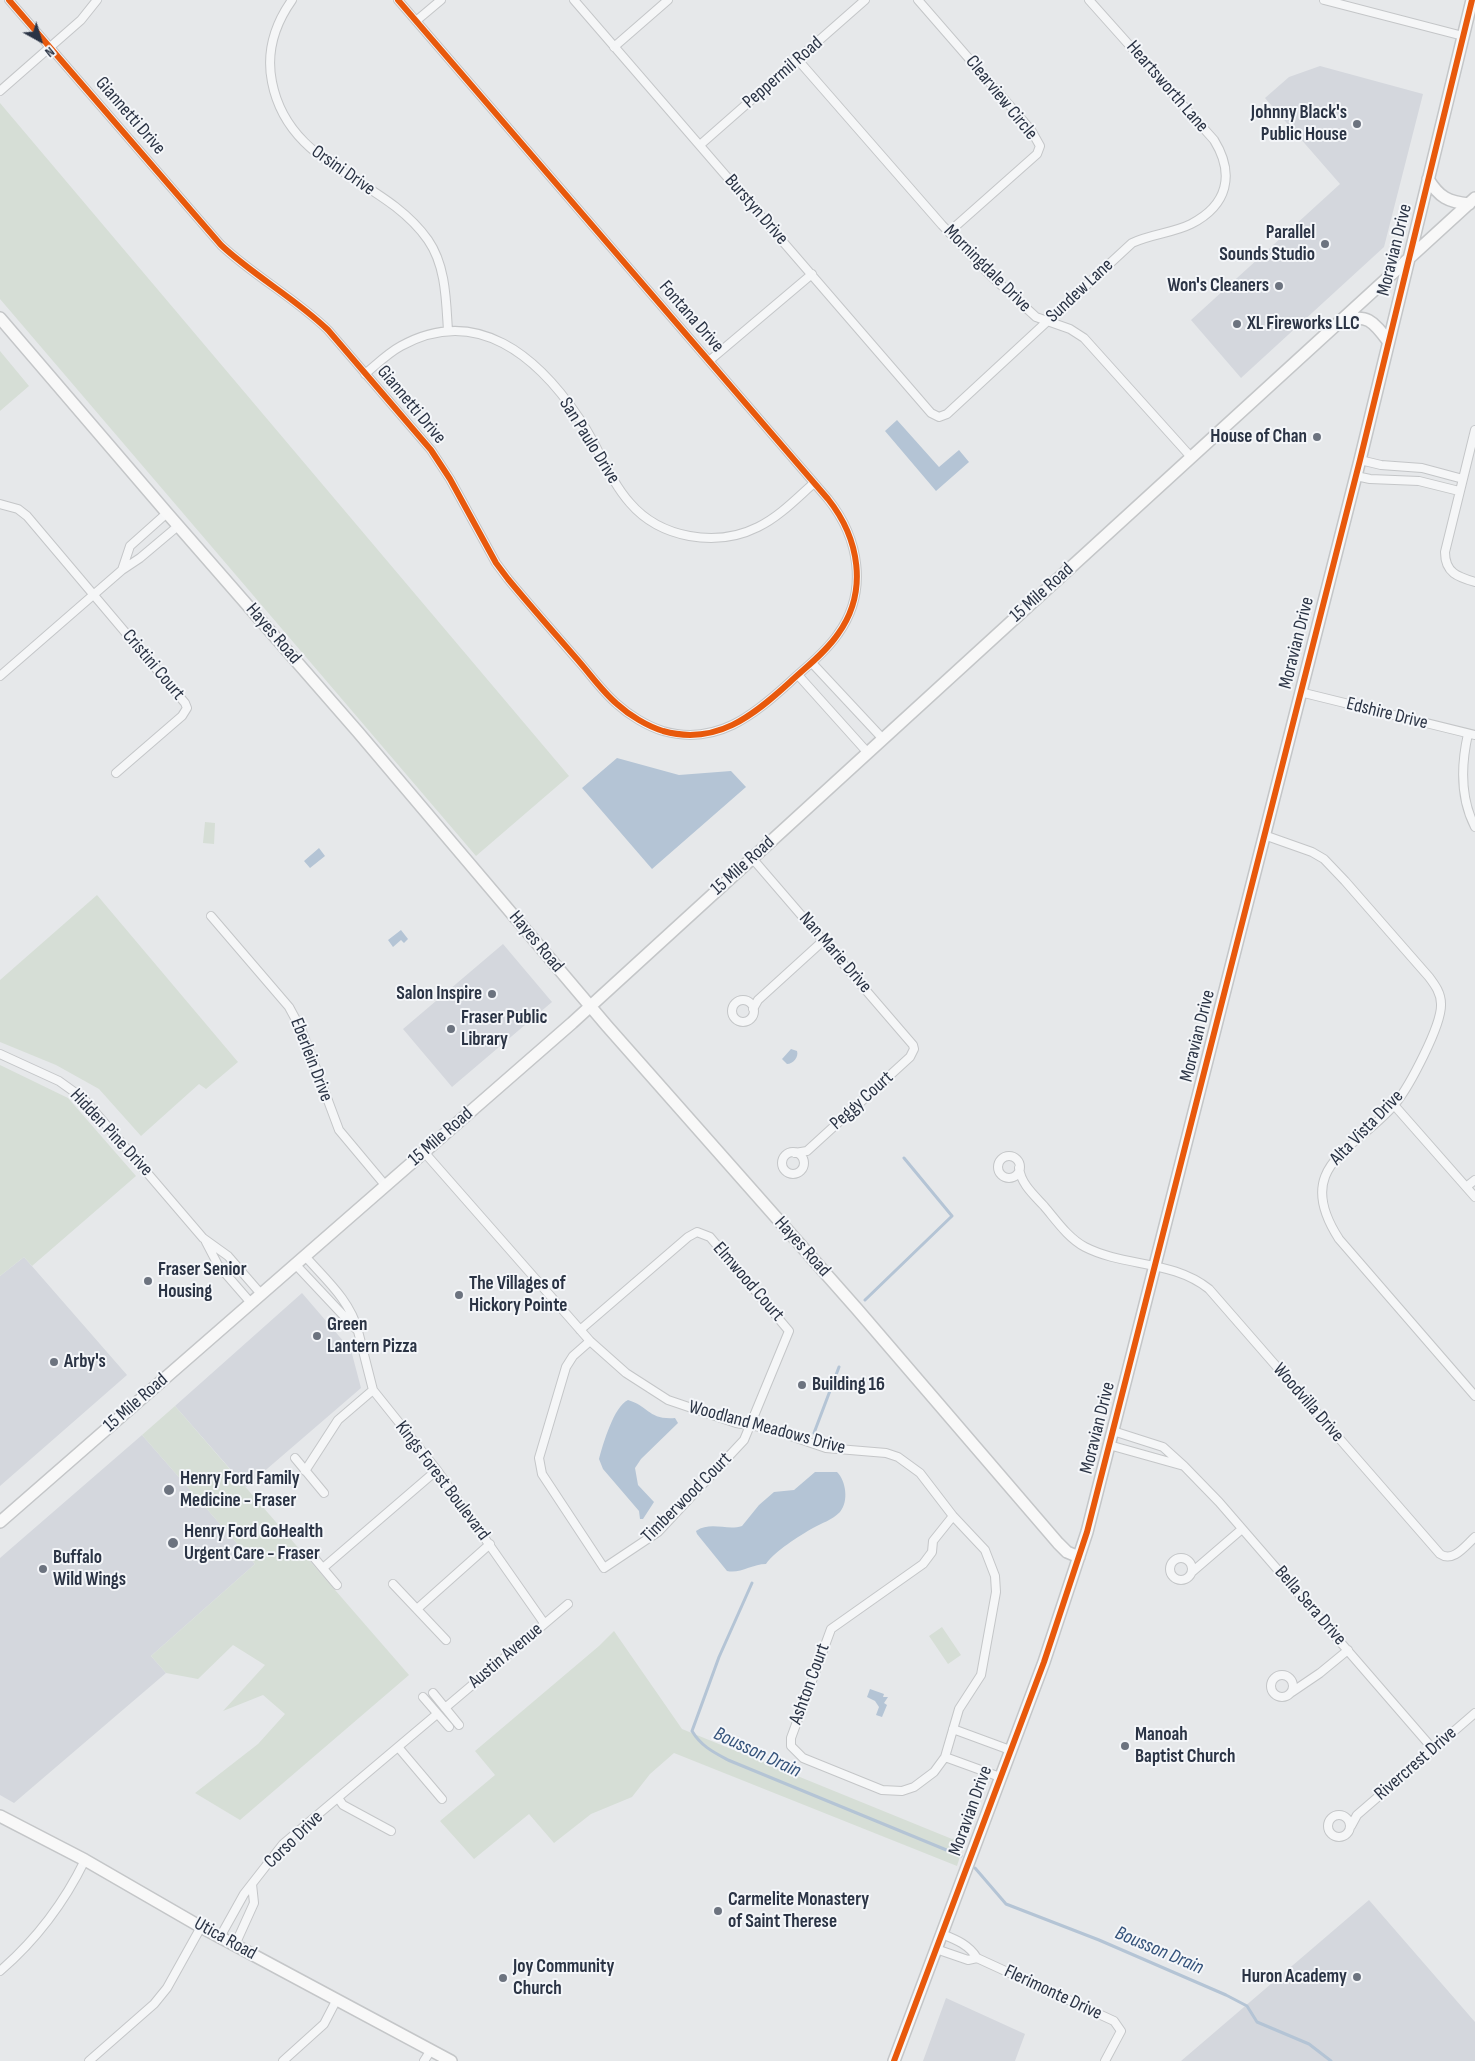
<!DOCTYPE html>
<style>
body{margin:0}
#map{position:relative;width:1475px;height:2061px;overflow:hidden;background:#e6e8ea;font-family:"Sofia Sans Condensed",sans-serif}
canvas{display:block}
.north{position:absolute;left:15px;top:15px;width:50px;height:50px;-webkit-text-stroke:4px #f4f6f9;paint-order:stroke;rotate:141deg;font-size:14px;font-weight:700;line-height:20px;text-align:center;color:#2b3445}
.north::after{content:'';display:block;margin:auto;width:18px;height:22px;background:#2b3445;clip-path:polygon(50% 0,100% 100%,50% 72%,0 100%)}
</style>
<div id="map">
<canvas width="1475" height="2061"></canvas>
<div class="north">N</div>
</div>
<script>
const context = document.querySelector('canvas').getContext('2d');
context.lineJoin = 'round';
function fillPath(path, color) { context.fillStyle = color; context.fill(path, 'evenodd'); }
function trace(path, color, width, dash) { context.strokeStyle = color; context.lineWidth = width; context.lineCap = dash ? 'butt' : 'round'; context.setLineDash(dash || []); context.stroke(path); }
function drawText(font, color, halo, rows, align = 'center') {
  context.font = font + ' "Sofia Sans Condensed",sans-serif'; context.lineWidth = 4; context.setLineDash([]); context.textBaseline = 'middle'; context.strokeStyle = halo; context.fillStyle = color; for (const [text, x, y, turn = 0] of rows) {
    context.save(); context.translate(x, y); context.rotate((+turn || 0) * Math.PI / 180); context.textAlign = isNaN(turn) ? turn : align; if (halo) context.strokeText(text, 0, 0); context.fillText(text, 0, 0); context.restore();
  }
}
const built = new Path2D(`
 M1320,66L1423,94L1384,247L1241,378L1191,320L1340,184L1265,98L1289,77Z
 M503,944L552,1002L452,1087L403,1029Z
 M24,1257L127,1375L0,1486V1276Z
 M302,1293L351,1350L361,1388L246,1487L175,1406Z
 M142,1435L255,1564L151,1656L166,1673L14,1803L0,1795V1558Z
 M1369,1900L1475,2022V2061H1181Z
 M946,1998L1025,2034L1015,2061H923Z`);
const green = new Path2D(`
 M0,103L569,776L476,856L0,299Z
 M0,351L29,386L0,411Z
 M205,822L215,823L214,844L203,843Z
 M97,895L238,1062L206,1089L199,1084L141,1136L99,1089L56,1065L0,1042V980Z
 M0,1065L68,1098L136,1176L32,1266L24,1257L0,1276Z
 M175,1406L409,1675L240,1820L195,1793L258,1744L285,1714L263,1695L223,1711L265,1665L233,1645L198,1679L166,1673L151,1656L255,1564L142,1435Z
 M942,1627L961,1655L948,1664L929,1636Z
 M614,1631L682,1729L952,1839L967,1834L957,1866L674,1753L650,1774L632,1797L591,1814L554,1843L529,1814L474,1859L440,1821L495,1775L475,1751L599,1646Z`);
const water = new Path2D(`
 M897,420L939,467L959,450L969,462L936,491L885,431Z
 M617,758L679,775L731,771L746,787L652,869L582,788Z
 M319,848L325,856L310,868L304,861Z
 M401,930L408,939L404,943L401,940L393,947L388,940Z
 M791,1049L797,1051C799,1057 793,1064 787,1064L782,1059Z
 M628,1400C649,1406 648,1420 675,1418L678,1423L641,1459L635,1468L638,1485L654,1502L643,1519H640L639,1511L603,1469L599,1459C603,1444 614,1406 628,1400Z
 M815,1472H837C846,1481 849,1501 840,1512C832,1520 822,1523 813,1528C799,1536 775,1551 766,1564C752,1564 740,1574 727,1571L697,1534L696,1531C711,1521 727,1531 742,1526L759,1505L774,1492L794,1490Z
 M870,1689L884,1694L883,1697H888L884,1703L887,1705L882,1717L876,1715L879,1707L875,1701L867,1697Z`);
const stream = new Path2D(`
 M865,1300L952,1216L904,1158
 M814,1433L839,1367
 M752,1583L719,1657L692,1731C701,1746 713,1752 728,1760L961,1856
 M975,1868L1006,1904L1099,1940L1226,1995L1247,2006L1257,2022L1309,2044L1331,2061`);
const street = new Path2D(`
 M9,0L221,245C254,276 295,298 328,330L431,450L450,479L496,563L508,579C532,608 557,636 582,665C593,678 604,693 617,704C629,715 647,726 663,731C716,746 753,716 790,682C806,667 825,653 838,634C869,591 859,538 828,499L398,0
 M292,0C275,24 266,52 272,82C289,169 383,176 428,240C446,266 446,300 448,331
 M574,0L931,413L939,417L947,414L1132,243C1151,234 1173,233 1191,224C1228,205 1235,174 1214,140L1089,0
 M918,0L1031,130L1040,146L1037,154L949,232
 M1324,0L1463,36
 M416,21L441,0
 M614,47L668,0
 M798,60L942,225L988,273L1036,317L1070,329L1084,338L1191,457
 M0,91L81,20L97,0
 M700,145L865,0
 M709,361L812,274
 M365,374C377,364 388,353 401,346C477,304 538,357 579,418C598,445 608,478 630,503C660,538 716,548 758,527C779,517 797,498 814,483
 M1475,430L1445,552C1445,573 1458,577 1475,582
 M1360,460L1381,465L1422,468L1463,479
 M1356,476L1370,479L1419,481L1459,491
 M0,504L18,509L27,516L185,703L187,708L182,716L116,773
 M122,570L130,546L167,513
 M812,663L883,739
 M798,675L868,753
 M0,676L122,570L140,558L178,526
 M1300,692L1475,735
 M1468,734C1461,765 1460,798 1475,827
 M1264,835L1312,852L1324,859L1345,881L1429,977C1435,985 1441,993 1441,1004C1442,1025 1409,1087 1395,1104C1356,1150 1291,1165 1339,1239L1475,1396
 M752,858L913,1045L914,1049L910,1057L807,1151L795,1153
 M211,916L289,1007L302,1031L339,1130L385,1185
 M732 1011a11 11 0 1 1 22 0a11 11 0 1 1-22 0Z
 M753,1009L758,1000L824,940
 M0,1054L59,1081L84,1099L203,1238L228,1256L261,1294
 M1394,1105L1475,1197
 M424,1152L590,1341L626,1373L668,1400L736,1423L767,1428L826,1448L886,1453L898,1457L920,1473L953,1516L985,1550L995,1576L996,1592L981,1675L959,1709L945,1757L934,1772L914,1787L902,1791L882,1790L803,1758L791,1746V1738L831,1629L923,1564L932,1552L933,1541L953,1516
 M782 1163a11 11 0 1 1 22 0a11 11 0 1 1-22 0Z
 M998 1167a11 11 0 1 1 22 0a11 11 0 1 1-22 0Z
 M1019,1168C1021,1184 1034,1195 1044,1206C1056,1220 1068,1238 1085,1247C1124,1267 1173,1260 1209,1289L1440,1554C1453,1563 1465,1546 1475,1537
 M1466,1187L1475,1180
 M206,1242L218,1265L251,1303
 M295,1264L358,1331C350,1300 325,1279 305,1256
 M580,1330L688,1237L697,1232L710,1237L789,1331L744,1440L658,1532L604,1568L542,1474L539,1458L566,1367L573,1356L590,1341
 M358,1331L373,1390L437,1470L544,1623
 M1109,1445L1184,1466L1163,1447L1113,1431
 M295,1458L324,1493
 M1184,1466L1219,1502L1433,1749
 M305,1471L338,1420L373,1390
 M310,1553L337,1585
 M1170 1569a11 11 0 1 1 22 0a11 11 0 1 1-22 0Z
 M323,1568L437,1470
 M1192,1572L1242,1529
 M393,1584L446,1640
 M417,1609L490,1544
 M1271 1686a11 11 0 1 1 22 0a11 11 0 1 1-22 0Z
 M1292,1692L1320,1673L1348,1650
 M433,1693L459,1725
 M423,1697L449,1727
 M445,1708L568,1604
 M953,1729L1010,1750
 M398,1747L442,1799
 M945,1757L1000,1777
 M338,1798L343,1805L391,1831
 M1328 1826a11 11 0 1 1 22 0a11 11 0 1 1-22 0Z
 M1351,1826L1357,1815L1475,1713
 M220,1937L244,1894L283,1844L437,1714
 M235,1945L254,1903L252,1884
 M936,1949L968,1960L977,1958C969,1945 957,1940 942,1934
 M977,1958L1114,2021L1121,2031L1105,2061
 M0,1971C36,1940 64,1903 85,1860
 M89,2061L154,2004L167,1988L201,1927
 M283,2061L324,2024L337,1999
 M424,2061L431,2050`);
const secondary = new Path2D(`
 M1428,179C1439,197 1448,202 1469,204
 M0,318L167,513L358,732L607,1026L857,1309L1058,1543L1067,1552L1079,1557
 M1342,322C1366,312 1374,322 1388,341
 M0,1522L572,1023L1475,198
 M0,1816L85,1860L201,1927L451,2061
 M894,2061L1044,1662L1087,1532L1360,460L1472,0`);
const cycleway = new Path2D(`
 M9,0L221,245C254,276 295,298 328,330L431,450L450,479L496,563L508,579C532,608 557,636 582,665C593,678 604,693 617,704C629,715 647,726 663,731C716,746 753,716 790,682C806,667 825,653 838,634C869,591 859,538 828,499L398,0
 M894,2061L1044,1662L1087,1532L1360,460L1472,0`);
const markers = [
 [1357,124,5,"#6c737f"],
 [1325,244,5,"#6c737f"],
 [1279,286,5,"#6c737f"],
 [1237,324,5,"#6c737f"],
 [1317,437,5,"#6c737f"],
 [492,994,5,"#6c737f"],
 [451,1029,5,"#6c737f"],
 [148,1281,5,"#6c737f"],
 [459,1295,5,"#6c737f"],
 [317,1336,5,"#6c737f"],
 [54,1362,5,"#6c737f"],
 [802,1385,5,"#6c737f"],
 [169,1490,6,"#6c737f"],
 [173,1543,6,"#6c737f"],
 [43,1569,5,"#6c737f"],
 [1125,1746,5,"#6c737f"],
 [718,1911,5,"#6c737f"],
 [1357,1977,5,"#6c737f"],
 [503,1978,5,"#6c737f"]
];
const streetNames = [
 ["Peppermil Road",783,73,-41],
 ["Heartsworth Lane",1167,87,49],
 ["Clearview Circle",1001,98,51],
 ["Giannetti Drive",130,116,49],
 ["Orsini Drive",343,171,35],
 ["Burstyn Drive",756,210,49],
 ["Moravian Drive",1395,250,-76],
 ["Morningdale Drive",987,269,45],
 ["Sundew Lane",1080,291,-43],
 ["Fontana Drive",691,317,49],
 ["Giannetti Drive",411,405,50],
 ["San Paulo Drive",589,441,58],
 ["15 Mile Road",1042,593,-42],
 ["Hayes Road",273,634,49],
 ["Moravian Drive",1297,643,-76],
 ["Cristini Court",153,665,50],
 ["Edshire Drive",1387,714,14],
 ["15 Mile Road",743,866,-42],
 ["Hayes Road",536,942,50],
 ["Nan Marie Drive",835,953,49],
 ["Moravian Drive",1198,1036,-76],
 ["Eberlein Drive",311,1060,69],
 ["Peggy Court",862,1101,-42],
 ["Alta Vista Drive",1367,1128,-46],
 ["Hidden Pine Drive",111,1133,47],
 ["15 Mile Road",441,1137,-41],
 ["Hayes Road",802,1247,48],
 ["Elmwood Court",748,1282,49],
 ["15 Mile Road",136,1403,-41],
 ["Woodvilla Drive",1308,1403,49],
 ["Woodland Meadows Drive",767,1428,15],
 ["Moravian Drive",1098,1428,-76],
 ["Kings Forest Boulevard",442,1481,53],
 ["Timberwood Court",687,1498,-45],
 ["Bella Sera Drive",1310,1606,49],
 ["Austin Avenue",506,1656,-40],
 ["Ashton Court",810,1684,-70],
 ["Rivercrest Drive",1416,1764,-41],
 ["Moravian Drive",971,1811,-70],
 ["Corso Drive",294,1840,-44],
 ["Utica Road",225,1939,29],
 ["Flerimonte Drive",1053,1993,25]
];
const poiNames = [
 ["Johnny Black's",1347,113,"right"],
 ["Public House",1347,135,"right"],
 ["Parallel",1315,233,"right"],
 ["Sounds Studio",1315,255,"right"],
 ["Won's Cleaners",1269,286,"right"],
 ["XL Fireworks LLC",1247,324],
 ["House of Chan",1307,437,"right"],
 ["Salon Inspire",482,994,"right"],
 ["Fraser Public",461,1018],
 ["Library",461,1040],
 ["Fraser Senior",158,1270],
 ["Housing",158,1292],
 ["The Villages of",469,1284],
 ["Hickory Pointe",469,1306],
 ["Green",327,1325],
 ["Lantern Pizza",327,1347],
 ["Arby's",64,1362],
 ["Building 16",812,1385],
 ["Henry Ford Family",180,1479],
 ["Medicine - Fraser",180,1501],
 ["Henry Ford GoHealth",184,1532],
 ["Urgent Care - Fraser",184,1554],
 ["Buffalo",53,1558],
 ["Wild Wings",53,1580],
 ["Manoah",1135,1735],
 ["Baptist Church",1135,1757],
 ["Carmelite Monastery",728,1900],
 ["of Saint Therese",728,1922],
 ["Joy Community",513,1967],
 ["Church",513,1989],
 ["Huron Academy",1347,1977,"right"]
];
const waterNames = [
 ["Bousson Drain",757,1753,25],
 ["Bousson Drain",1159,1951,23]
];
fillPath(built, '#d4d7dd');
fillPath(green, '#d6ded6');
fillPath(water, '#b4c4d5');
trace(stream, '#b4c4d5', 3);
trace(street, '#c4c6c8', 10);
trace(secondary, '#c4c6c8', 14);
trace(street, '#f5f6f7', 8);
trace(secondary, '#f8f8f8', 11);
trace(cycleway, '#e8590c', 6);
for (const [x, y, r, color] of markers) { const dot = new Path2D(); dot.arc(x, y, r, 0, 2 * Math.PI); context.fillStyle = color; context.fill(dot); trace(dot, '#f4f6f9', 2); }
drawText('19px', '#2b3445', '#f4f6f9', streetNames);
drawText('bold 19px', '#2b3445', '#f4f6f9', poiNames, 'left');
drawText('italic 20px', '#34527a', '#f4f6f9', waterNames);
</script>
